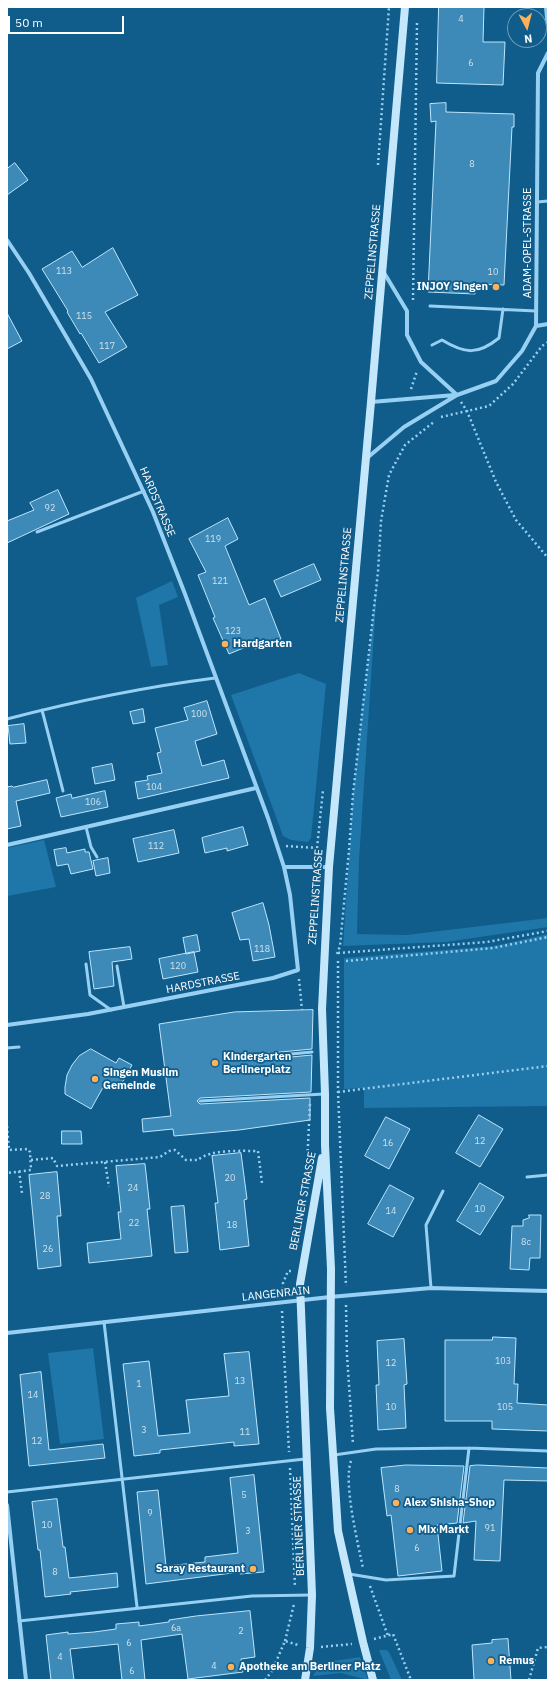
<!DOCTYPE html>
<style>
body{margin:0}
#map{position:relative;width:555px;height:1687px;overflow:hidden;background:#105c8b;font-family:"IBM Plex Sans",sans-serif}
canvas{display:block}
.frame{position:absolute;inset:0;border:8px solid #fff;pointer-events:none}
.north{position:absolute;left:507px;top:8px;width:40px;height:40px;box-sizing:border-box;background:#105c8b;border:1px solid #709db9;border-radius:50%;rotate:173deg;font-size:11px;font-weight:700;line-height:16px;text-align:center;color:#fff}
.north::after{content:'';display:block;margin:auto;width:14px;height:18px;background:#ffb157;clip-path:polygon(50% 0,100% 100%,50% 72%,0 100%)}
.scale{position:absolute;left:8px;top:16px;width:116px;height:18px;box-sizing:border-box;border:2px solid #fff;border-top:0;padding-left:5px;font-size:12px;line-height:14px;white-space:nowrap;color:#fff;-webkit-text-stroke:3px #105c8b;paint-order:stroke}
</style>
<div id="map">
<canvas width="555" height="1687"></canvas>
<div class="frame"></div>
<div class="north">N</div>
<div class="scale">50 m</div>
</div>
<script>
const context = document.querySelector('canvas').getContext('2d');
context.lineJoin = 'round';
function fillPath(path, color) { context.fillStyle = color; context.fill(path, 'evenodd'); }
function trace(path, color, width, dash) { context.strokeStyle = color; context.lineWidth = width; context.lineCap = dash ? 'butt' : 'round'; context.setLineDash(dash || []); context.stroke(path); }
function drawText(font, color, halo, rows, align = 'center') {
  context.font = font + ' "IBM Plex Sans",sans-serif'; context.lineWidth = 3.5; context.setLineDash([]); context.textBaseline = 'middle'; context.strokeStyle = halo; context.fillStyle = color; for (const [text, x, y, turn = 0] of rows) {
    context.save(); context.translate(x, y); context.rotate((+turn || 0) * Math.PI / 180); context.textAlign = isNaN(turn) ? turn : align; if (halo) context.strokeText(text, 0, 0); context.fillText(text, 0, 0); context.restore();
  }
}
const green = new Path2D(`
 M378,572L359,860L357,934L406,935L548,918V927L446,942L343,946L353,794Z
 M172,581L178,597L159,605L168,665L151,667L136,598Z
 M299,673L326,684L311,838L308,842L291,840L283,836L231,695Z
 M44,840L56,887L7,896V848Z
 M548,934V1106L364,1108V1088L344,1089V958L494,946Z
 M93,1348L104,1439L60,1444L48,1353Z
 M379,1650H387L390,1654L402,1680H391Z
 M360,1657L368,1680L341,1673L313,1676L320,1663Z`);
const building = new Path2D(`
 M439,7H484L483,42H505L503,85L437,83Z
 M446,103V112L514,114V127H512L504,285L476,284L475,294L428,292L436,121L431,122L430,104Z
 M15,163L28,180L7,195V169Z
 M113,248L138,295L105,312L127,347L99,363L81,333L80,334L67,312L68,311L42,269L72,251L82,267Z
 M7,313L22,341L7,349Z
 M58,490L69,514L7,543V521L34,510L30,503Z
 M228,518L238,539L225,546L249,605L265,598L281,639L255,649L253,644L229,654L213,618L215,617L198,575L206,572L189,539Z
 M314,564L321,580L281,597L274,581Z
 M207,701L217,734L195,741L202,766L224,760L229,778L138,799L135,782L148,780L147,776L162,773L157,753L161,752L155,728L188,720L184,708Z
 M143,709L145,722L133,724L130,712Z
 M24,724L26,743L10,744L8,726Z
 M112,764L115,780L95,784L92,768Z
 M47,780L50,793L16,801L21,826L7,829V787L12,786L13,787Z
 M105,791L108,807L61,817L56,798L71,794L72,798Z
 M243,827L248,845L227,851V848L205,853L202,838Z
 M174,830L179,853L138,862L133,839Z
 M66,848L67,853L85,849V852H89L93,869L71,874L68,864L57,866L54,850Z
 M108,858L110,873L96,876L93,861Z
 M263,903L269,925L275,957L253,961L249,939L240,940L232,913Z
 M197,935L200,951L186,954L183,938Z
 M130,947L132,959L112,962L114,986L94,989L89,952Z
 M194,952L198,972L163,979L159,959Z
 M313,1010L312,1049L249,1055L246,1058L249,1061L312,1055L311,1092L200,1098L197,1101L200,1104L310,1098V1120L239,1130L174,1136L173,1129L143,1132L142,1119L171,1116L159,1024L234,1012Z
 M91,1049L116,1063L119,1058L132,1065L118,1090L106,1082L91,1109L65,1094V1087L67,1075L72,1065L79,1056Z
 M479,1115L503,1129L480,1167L456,1153Z
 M386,1117L410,1129L389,1169L365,1156Z
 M62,1131H81L82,1144H62Z
 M241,1153L247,1199L244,1200L249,1246L220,1250L215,1203H218L212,1156Z
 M145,1164L150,1209H147L152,1256L89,1263L87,1243L121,1239L118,1212H121L116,1166Z
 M57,1172L61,1216H57L61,1266L38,1269L29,1175Z
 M480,1183L504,1197L480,1235L457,1221Z
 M390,1185L414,1198L393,1237L368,1224Z
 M184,1206L188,1252L175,1253L171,1207Z
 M529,1215H541L540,1258H530L529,1270L510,1269L512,1226H523V1220L529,1218Z
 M493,1337L516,1338L514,1384H518L517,1403L548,1405V1431L492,1429V1421H445V1340H492Z
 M404,1339L407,1384L404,1385L406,1428L378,1430L376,1385H379L377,1341Z
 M249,1352L259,1444L234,1446V1442L160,1450V1453L134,1456L123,1364L149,1361L158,1436L190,1433L186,1400L229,1396L224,1354Z
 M41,1372L49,1450L103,1444L105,1458L29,1466L20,1375Z
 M406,1465L464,1466L457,1523L437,1525L442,1571L398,1576L391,1515L387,1516L381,1468Z
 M478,1465L548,1468V1481L504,1480L500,1561L474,1560L476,1521L463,1523L470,1466Z
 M254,1475L264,1572L240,1574V1572L146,1584L137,1492L158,1490L166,1566L205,1562V1557L238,1553L230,1478Z
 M57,1499L63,1547H65L69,1578L117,1573L118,1587L70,1592L71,1594L45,1597L40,1550H38L32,1502Z
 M250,1611L255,1657L241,1659L243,1672L188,1679L182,1634L141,1640L145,1680H122L118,1644L70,1649L74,1680H51L46,1635L68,1632V1634L94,1632L116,1629V1624L139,1622V1626L169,1622V1620L196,1616Z
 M508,1639L511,1680H474L472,1645L492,1643V1640Z`);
const path = new Path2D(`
 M378,165L389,7
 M413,300L417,23
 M411,389L417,371
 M461,402L467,411L496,482L516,520L548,558
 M441,417L489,406L513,384L542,346L548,342
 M286,846L317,848
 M316,858L323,790
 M338,953L487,942L548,931
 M337,954L340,946L349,850L353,794L378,572L381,521L389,475L405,445L435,421
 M338,961V1092L346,1286
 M346,961L493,948L548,937
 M299,979L302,1010
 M338,1092L548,1066
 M7,1126L9,1150L28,1149L30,1152L31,1170L7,1173
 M31,1160L53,1158L57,1166L160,1157L169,1151L175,1150L186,1160H198C210,1149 242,1151 258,1151L262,1183
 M105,1162L109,1187
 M307,1166L310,1103
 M19,1171L22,1193
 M282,1294L283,1283L288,1271H291
 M346,1305L347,1355L353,1444
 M282,1311L289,1452
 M351,1461C343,1482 358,1544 363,1568
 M290,1468L295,1587
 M370,1586L388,1636
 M374,1639L393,1634L411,1680
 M285,1641L294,1604
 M321,1647L352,1644
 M265,1680L272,1671L285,1641L298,1645
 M529,1680L538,1648L548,1647`);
const lane = new Path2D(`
 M537,202L548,201
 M430,306L536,311
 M432,345L442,340C465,354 478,355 499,338L503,309
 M37,532L144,491
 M42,710L63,791
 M7,719C76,701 145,687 215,678
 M86,827L91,847L97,857
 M86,964L90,995L111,1010
 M117,966L124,1007
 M7,1048L19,1047
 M249,1058L312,1052
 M200,1101L324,1094
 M527,1177L548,1175
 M431,1288L426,1225L443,1191
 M104,1322L137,1607
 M334,1455L376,1449L469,1448L548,1451
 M7,1492L305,1459
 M349,1574L386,1580L454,1576L469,1448
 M19,1621L252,1596L311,1595`);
const street = new Path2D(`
 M546,7L548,28
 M7,240L29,273L91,379L153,512L185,594L268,818L284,867L290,895L298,970L273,978L88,1014L7,1025
 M383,271L407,311V335L421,362L457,395
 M536,326L548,324
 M371,402L455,395
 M367,458L404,427L457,395L496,381L522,351L536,326L538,73L548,53
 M7,845L256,788
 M284,867H329
 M7,1333L330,1297L431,1288L548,1291
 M7,1505L26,1680`);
const secondary = new Path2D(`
 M305,1680L310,1648L312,1595L300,1284L322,1158
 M373,1680L363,1642L338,1531L330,1408L331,1269L325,1145V1094L322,1009L329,867L371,402L405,7`);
const markers = [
 [496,287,4,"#ffb157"],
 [225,644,4,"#ffb157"],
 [215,1063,4,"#ffb157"],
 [95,1079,4,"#ffb157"],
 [396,1503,4,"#ffb157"],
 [410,1530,4,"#ffb157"],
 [253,1569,4,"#ffb157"],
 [491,1661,4,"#ffb157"],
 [231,1667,4,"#ffb157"]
];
const numberNames = [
 ["4",461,19],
 ["6",471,63],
 ["8",472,164],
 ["113",64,271],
 ["10",493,272],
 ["115",84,316],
 ["117",107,346],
 ["92",50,508],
 ["119",213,539],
 ["121",220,581],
 ["123",233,631],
 ["100",199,714],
 ["104",154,787],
 ["106",93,802],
 ["112",156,846],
 ["118",262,949],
 ["120",178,966],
 ["12",480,1141],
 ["16",388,1143],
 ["20",230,1178],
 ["24",133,1188],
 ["28",45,1196],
 ["10",480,1209],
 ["14",391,1211],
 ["22",134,1223],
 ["18",232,1225],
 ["8c",526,1242],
 ["26",48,1249],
 ["103",503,1361],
 ["12",391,1363],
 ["13",240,1381],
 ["1",139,1384],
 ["14",33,1395],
 ["10",391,1407],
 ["105",505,1407],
 ["3",144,1430],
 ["11",245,1432],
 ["12",37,1441],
 ["8",397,1489],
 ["5",244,1495],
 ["9",150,1513],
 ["10",47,1525],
 ["91",490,1528],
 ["3",248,1531],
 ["6",417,1548],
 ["8",55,1572],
 ["6a",176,1628],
 ["2",241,1631],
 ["6",129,1643],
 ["4",60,1657],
 ["4",214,1666],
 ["6",132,1671]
];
const streetNames = [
 ["ADAM-OPEL-STRASSE",528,243,-90],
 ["ZEPPELINSTRASSE",373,252,-85],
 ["HARDSTRASSE",157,502,67],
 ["ZEPPELINSTRASSE",344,575,-85],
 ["ZEPPELINSTRASSE",316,897,-86],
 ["HARDSTRASSE",203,983,-11],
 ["BERLINER STRASSE",303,1201,-79],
 ["LANGENRAIN",276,1294,-6],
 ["BERLINER STRASSE",299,1526,-92]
];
const poiNames = [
 ["INJOY Singen",488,287,"right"],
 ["Hardgarten",233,644],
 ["Kindergarten",223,1057],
 ["Berlinerplatz",223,1070],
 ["Singen Musilm",103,1073],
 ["Gemeinde",103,1086],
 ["Alex Shisha-Shop",404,1503],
 ["Mix Markt",418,1530],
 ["Saray Restaurant",245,1569,"right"],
 ["Remus",499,1661],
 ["Apotheke am Berliner Platz",239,1667]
];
fillPath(green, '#1f76a9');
fillPath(building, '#3d89b7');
trace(building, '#bde6fd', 1);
trace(path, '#97d0f2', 2.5, [2, 3]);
trace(lane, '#97d0f2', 3);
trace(street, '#97d0f2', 4);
trace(secondary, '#c5e7fc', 8);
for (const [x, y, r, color] of markers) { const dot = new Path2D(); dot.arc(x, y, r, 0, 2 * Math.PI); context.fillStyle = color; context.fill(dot); trace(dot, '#105c8b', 1.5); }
drawText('9px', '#cee2ed', null, numberNames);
drawText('11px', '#fff', '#105c8b', streetNames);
drawText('bold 11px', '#fff', '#105c8b', poiNames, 'left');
</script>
